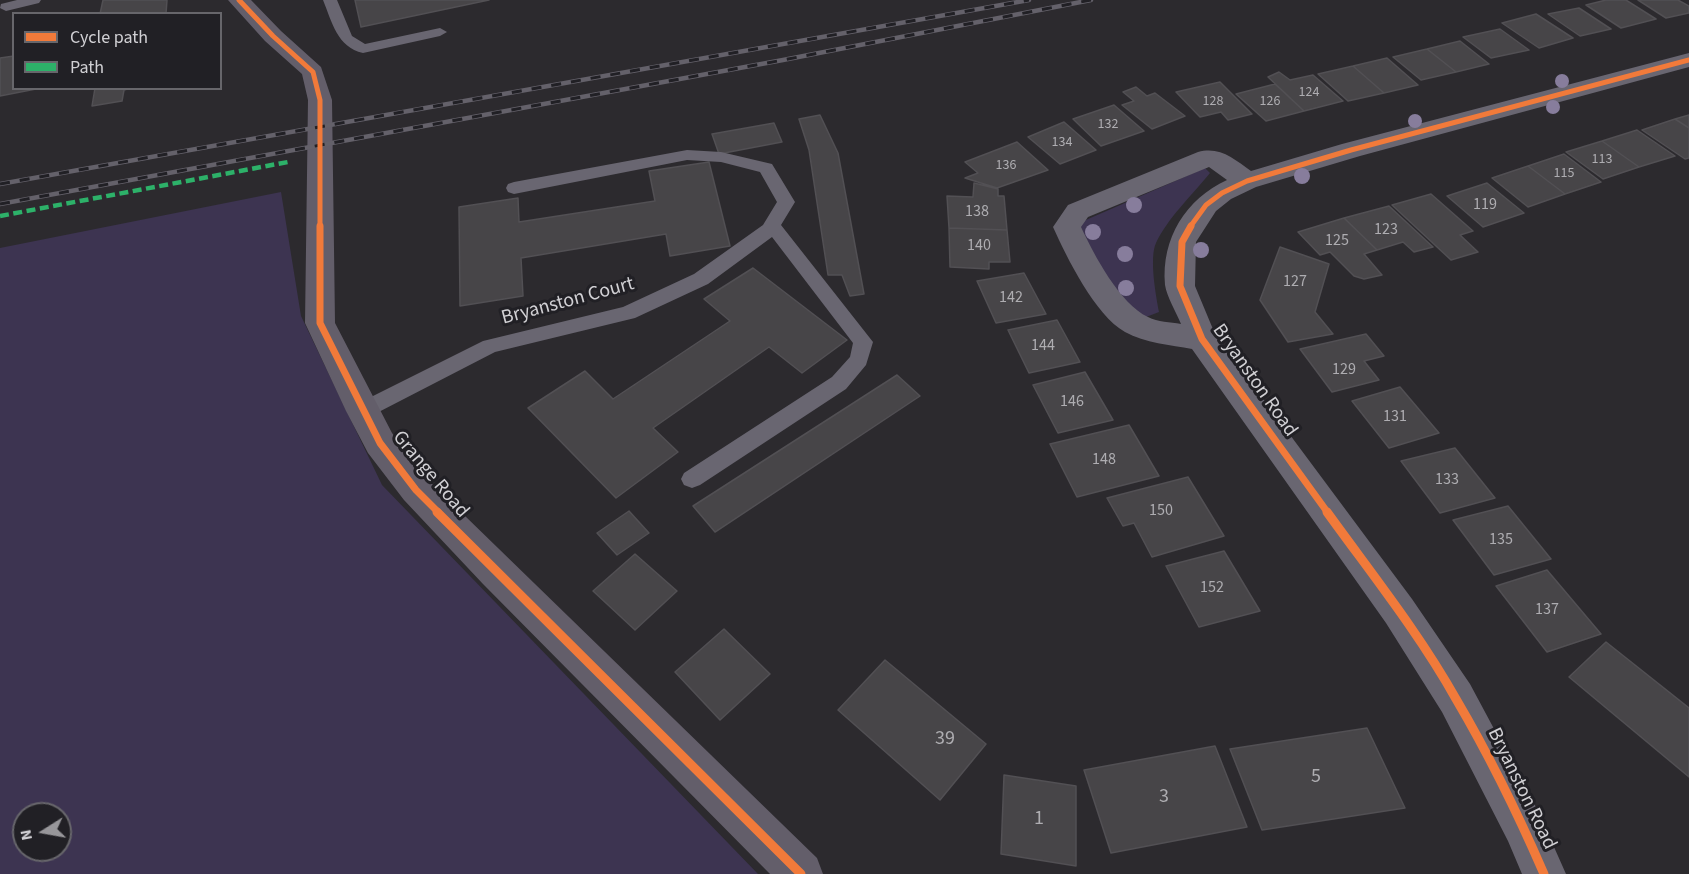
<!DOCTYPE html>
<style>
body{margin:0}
#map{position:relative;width:1689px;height:874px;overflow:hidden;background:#2c2a2e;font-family:"Source Sans 3",sans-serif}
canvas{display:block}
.legend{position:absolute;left:12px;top:12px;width:210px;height:78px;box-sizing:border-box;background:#212025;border:2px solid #67666b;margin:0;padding:8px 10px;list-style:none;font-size:18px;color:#d1d0d4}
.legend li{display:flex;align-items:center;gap:12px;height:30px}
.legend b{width:30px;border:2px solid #67666b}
.north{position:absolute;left:12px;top:802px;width:60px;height:60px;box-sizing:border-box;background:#212025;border:2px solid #67666b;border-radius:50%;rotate:259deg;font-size:16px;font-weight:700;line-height:24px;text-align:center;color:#d1d0d4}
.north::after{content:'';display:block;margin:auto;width:21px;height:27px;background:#97969a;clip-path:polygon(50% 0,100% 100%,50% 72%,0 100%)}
</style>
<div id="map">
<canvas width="1689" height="874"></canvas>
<ul class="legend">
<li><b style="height:8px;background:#f17a3a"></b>Cycle path</li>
<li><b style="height:8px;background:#2db169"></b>Path</li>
</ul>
<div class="north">N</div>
</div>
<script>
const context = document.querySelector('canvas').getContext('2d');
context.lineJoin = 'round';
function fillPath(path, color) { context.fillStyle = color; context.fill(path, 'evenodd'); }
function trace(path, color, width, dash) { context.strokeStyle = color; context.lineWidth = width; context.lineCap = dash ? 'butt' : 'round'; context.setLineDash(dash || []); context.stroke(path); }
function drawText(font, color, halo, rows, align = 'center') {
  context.font = font + ' "Source Sans 3",sans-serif'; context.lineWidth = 6; context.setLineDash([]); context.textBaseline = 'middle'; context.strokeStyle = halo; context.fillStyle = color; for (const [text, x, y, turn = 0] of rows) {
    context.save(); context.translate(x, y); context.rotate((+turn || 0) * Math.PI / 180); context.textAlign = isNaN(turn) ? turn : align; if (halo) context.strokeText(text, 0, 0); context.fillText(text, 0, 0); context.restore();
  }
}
const green = new Path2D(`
 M1205,168L1210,173C1193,194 1167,219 1156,243C1149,258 1156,296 1159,312L1146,317L1122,305L1078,236L1079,223Z
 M281,192L301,316L382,485L758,874H0V248ZM24,814H60V850H24Z`);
const building = new Path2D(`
 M103,0H167L166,14H100Z
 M355,0H489L361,27Z
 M1606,0H1626L1656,19L1621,28L1586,5Z
 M1638,0H1678L1689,6V13L1666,18Z
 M1579,8L1611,29L1580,36L1548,14Z
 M1536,14L1573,38L1539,48L1502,23Z
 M1500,29L1529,50L1491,58L1463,37Z
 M1460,41L1489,64L1456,72L1427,49Z
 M1427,49L1456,72L1421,80L1393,57Z
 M14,56V88H41L0,96V58Z
 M1387,58L1418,85L1384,93L1353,66Z
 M1353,66L1384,93L1348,101L1318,74Z
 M1279,72L1290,80L1313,75L1343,101L1304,111L1268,77Z
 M1220,82L1252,114L1228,120L1221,112L1200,117L1176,92Z
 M1275,84L1304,111L1266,121L1236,94Z
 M1136,87L1147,96L1155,93L1185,116L1152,129L1122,105L1134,101L1123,92Z
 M95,88H131L124,90L122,101L92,106Z
 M1114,105L1144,131L1101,146L1073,119Z
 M820,115L838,153L864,294L850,296L842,275H828L809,150L799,119Z
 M1689,115V128L1675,119Z
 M1675,119L1689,128V158L1685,159L1642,130Z
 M1064,122L1096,150L1060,164L1028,137Z
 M774,123L782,142L719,154L712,134Z
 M1637,130L1675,156L1639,167L1602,141Z
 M1602,141L1639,167L1603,179L1566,152Z
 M1017,142L1048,170L997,188L965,178L978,173L965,162Z
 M1564,154L1601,182L1565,194L1528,166Z
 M709,162L730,246L670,256L666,234L521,258L523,296L460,306L459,207L518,198L519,222L655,201L649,171Z
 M1528,166L1565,194L1528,207L1492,178Z
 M974,183L998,189V196H1004L1007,230L949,228L947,196L973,197Z
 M1487,183L1524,213L1483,227L1447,196Z
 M1431,194L1473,231L1460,235L1478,252L1451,260L1392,205Z
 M1389,206L1433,247L1414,252L1403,242L1377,250L1344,218Z
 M1344,218L1377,250L1364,254L1382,275L1364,279L1354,276L1330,252L1320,255L1298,232Z
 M949,228L1007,230L1010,262H989V269L950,267Z
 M1280,247L1329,264L1315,312L1333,334L1288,342L1260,300Z
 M753,268L847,340L802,373L769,347L653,428L678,452L616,498L528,408L585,371L613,399L730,321L704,299Z
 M1024,273L1046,314L996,323L977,281Z
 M1057,320L1080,362L1029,373L1008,330Z
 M1366,334L1384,356L1364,361L1379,380L1332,392L1300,349Z
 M1085,372L1113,420L1058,433L1033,385Z
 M897,375L920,396L715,532L693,506Z
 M1400,387L1439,433L1389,448L1352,401Z
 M1129,425L1159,476L1077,497L1050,444Z
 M1455,448L1495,498L1440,513L1401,461Z
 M1188,477L1224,536L1152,557L1134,523L1123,526L1107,498Z
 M1508,506L1551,559L1494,575L1453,520Z
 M629,511L649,533L617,555L597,533Z
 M1224,551L1260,611L1199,627L1166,566Z
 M635,554L677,591L635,630L593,591Z
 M1547,570L1601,634L1547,652L1496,586Z
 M724,629L770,674L720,720L675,672Z
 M1606,642L1689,708V777L1569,677Z
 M885,660L986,744L940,800L838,710Z
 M1367,728L1405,808L1262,830L1230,749Z
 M1215,746L1247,827L1111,853L1084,770Z
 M1004,775L1076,786V866L1001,854Z`);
const lane = new Path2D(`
 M17,0H41L39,3L6,11L0,8L1,4Z
 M323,0H337L352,36L365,44L440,28L447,32L440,36L363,53C337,47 332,22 323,0Z
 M687,150L721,152L772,164L795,202L781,225L873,342L866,365L846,389L700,485L692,488L684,485L681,479L684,473L832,377L850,357L853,343L772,237L708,284L635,318L495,352L369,417L362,419L355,417L352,411L355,405L483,341L623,307L694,274L763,225L777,202L760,172L721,162L687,160L514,194L508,192L506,188L508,184L514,182Z`);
const street = new Path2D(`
 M1689,53V67L1360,156L1256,187L1231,199L1216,211L1196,242L1195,286L1215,334L1412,599L1470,684L1538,811L1566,874H1522L1508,841L1442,712L1386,623L1192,349C1171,345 1145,343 1125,332C1095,315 1067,258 1053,227L1068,205L1198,152C1220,146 1234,159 1251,171L1342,144ZM1209,167L1227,180C1186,199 1161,238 1165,285C1167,297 1176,312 1181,324C1170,322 1158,322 1148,317C1120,304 1094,255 1081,227L1088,217Z`);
const secondary = new Path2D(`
 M228,0H251L281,31L321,67L332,100L335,323L392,433L428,480L817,858L823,874H770L483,584L404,500L368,453L346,411L305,323L308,100L302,74L265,41Z`);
const rail = new Path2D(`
 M0,184L1029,0
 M0,204L783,60L1091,0`);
const quiet = new Path2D(`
 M0,216L288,162`);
const cyclewayFar2 = new Path2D(`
 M239,0L273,36L313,72L320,100V227
 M1190,227L1206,205L1222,193L1247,181L1351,150L1689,60`);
const cyclewayFar1 = new Path2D(`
 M320,226V323L380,443L416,490L439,513
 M1191,226L1182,242L1180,286L1202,339L1328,513`);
const cycleway = new Path2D(`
 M437,512L801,874
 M1327,512C1371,573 1419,633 1456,699C1489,755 1518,814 1544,874`);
const trees = [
 [1562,81,7],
 [1553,107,7],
 [1415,121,7],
 [1302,176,8],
 [1134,205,8],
 [1093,232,8],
 [1201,250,8],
 [1125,254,8],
 [1126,288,8]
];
const farNumbernames = [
 ["124",1309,93],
 ["128",1213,102],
 ["126",1270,102],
 ["132",1108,125],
 ["134",1062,143],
 ["113",1602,160],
 ["136",1006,166],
 ["115",1564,174]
];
const numberNames = [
 ["119",1485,205],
 ["138",977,212],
 ["123",1386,230],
 ["125",1337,241],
 ["140",979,246],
 ["127",1295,282],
 ["142",1011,298],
 ["144",1043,346],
 ["129",1344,370],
 ["146",1072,402],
 ["131",1395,417],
 ["148",1104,460],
 ["133",1447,480],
 ["150",1161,511],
 ["135",1501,540],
 ["152",1212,588],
 ["137",1547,610]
];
const streetNames = [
 ["Bryanston Court",568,302,-15],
 ["Bryanston Road",1254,381,55],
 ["Grange Road",430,475,50],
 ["Bryanston Road",1521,789,64]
];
const nearNumbernames = [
 ["39",945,740],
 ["5",1316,778],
 ["3",1164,798],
 ["1",1039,820]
];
fillPath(green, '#3d3451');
fillPath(building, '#474548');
trace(building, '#525054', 1.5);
fillPath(lane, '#696671');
fillPath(street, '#696671');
fillPath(secondary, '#635e6a');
trace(rail, '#64616a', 4.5);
trace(rail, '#212025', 3, [10]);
trace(quiet, '#2db169', 4.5, [9, 4.5]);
trace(cyclewayFar2, '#f17a3a', 5);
trace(cyclewayFar1, '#f17a3a', 7);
trace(cycleway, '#f17a3a', 9);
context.fillStyle = '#877d9c';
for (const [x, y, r] of trees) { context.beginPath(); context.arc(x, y, r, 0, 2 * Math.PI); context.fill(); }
drawText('14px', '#aeadb1', null, farNumbernames);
drawText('16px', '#aeadb1', null, numberNames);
drawText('20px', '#d1d0d4', '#212025', streetNames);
drawText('20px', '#aeadb1', null, nearNumbernames);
</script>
